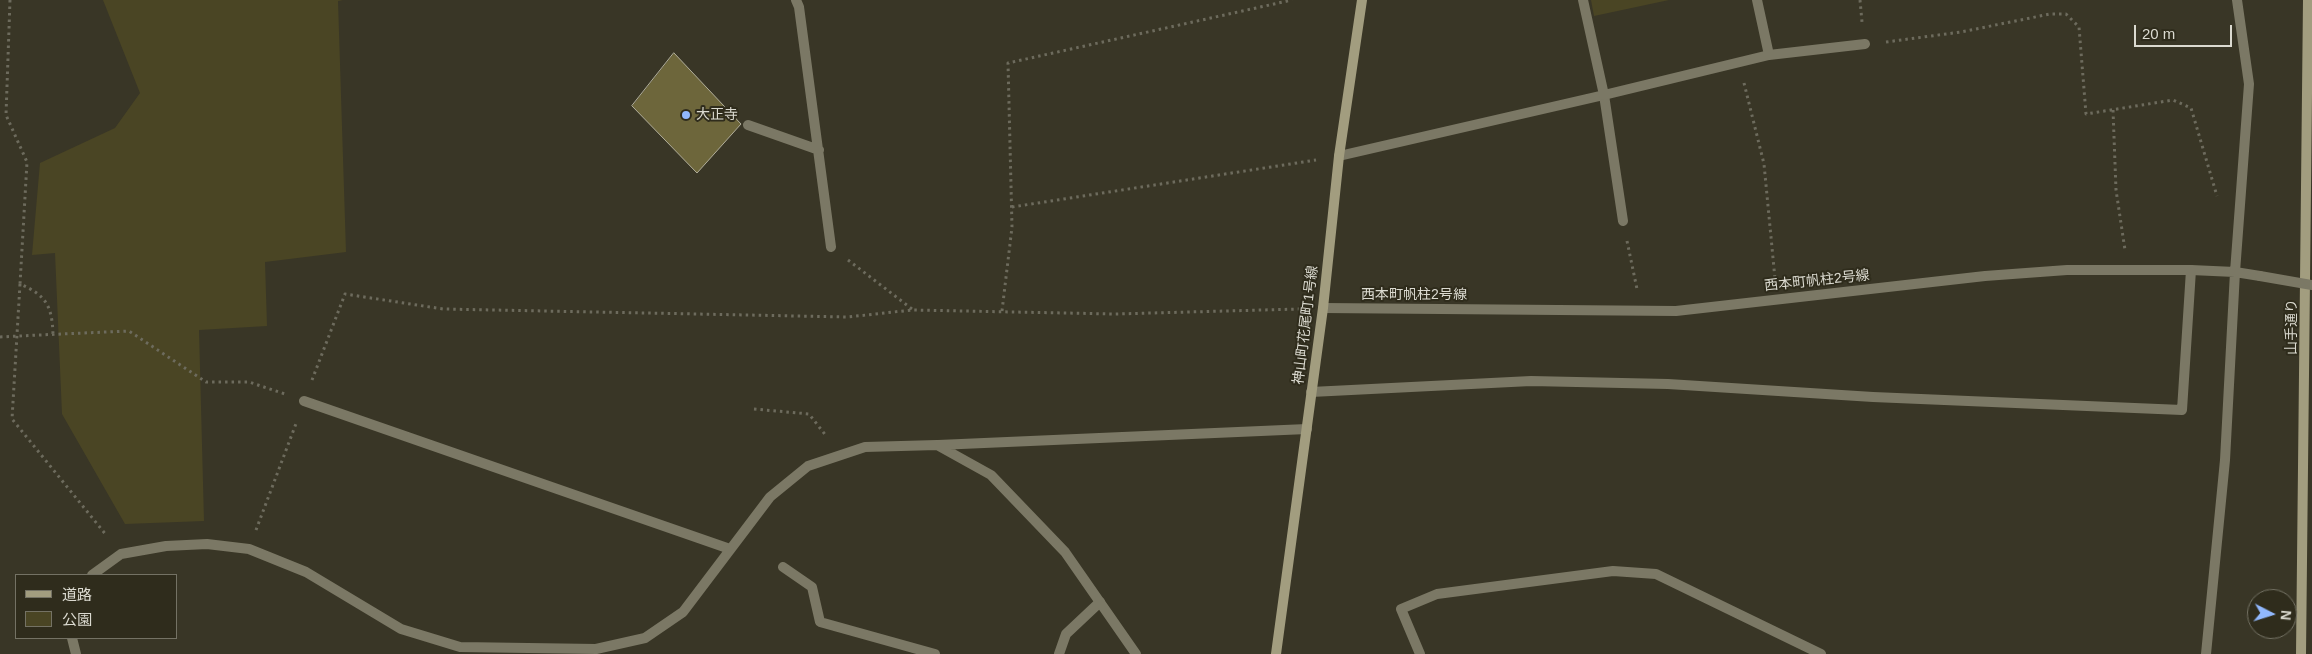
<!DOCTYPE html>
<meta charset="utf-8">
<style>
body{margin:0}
#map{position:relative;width:2312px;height:654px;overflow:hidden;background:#393626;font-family:Arial,"Noto Sans JP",sans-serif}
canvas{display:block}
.legend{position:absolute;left:15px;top:574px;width:162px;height:65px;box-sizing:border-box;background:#2f2c1c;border:1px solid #747264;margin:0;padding:6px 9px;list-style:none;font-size:15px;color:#dbdad0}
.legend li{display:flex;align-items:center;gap:10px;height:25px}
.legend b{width:25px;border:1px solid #747264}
.north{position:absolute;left:2247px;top:589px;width:50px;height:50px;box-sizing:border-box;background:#2f2c1c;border:1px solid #747264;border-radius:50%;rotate:95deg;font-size:14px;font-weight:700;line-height:20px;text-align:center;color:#dbdad0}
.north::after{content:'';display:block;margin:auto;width:18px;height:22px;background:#91b8fd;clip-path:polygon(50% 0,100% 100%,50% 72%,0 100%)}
.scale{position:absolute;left:2134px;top:25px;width:98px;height:22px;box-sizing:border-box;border:2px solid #dbdad0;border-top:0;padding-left:6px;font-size:15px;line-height:18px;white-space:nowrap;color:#dbdad0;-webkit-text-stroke:4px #2f2c1c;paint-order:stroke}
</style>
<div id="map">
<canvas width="2312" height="654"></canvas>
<ul class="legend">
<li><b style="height:6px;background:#a29d7f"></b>道路</li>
<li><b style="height:14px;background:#4a4524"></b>公園</li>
</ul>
<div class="north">N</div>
<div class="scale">20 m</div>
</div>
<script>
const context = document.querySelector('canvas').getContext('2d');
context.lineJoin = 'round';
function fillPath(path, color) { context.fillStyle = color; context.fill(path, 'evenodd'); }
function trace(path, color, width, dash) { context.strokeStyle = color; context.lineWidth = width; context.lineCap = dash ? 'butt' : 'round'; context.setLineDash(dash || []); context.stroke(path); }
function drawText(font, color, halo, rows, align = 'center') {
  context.font = font + ' Arial,"Noto Sans JP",sans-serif'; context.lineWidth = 4; context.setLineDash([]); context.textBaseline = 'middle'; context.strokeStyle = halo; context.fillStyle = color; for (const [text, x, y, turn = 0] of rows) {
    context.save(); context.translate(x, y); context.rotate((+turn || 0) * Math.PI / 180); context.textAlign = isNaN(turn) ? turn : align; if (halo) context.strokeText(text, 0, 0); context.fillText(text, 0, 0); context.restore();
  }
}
const green = new Path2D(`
 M103,0H343L338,1L346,252L265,262L267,326L199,330L204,521L125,524L62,414L55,253L32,255L40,163L115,128L140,93Z
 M1591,0H1669L1594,16Z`);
const building = new Path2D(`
 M674,53L741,124L697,173L632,106Z`);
const path = new Path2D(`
 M10,0L6,115L27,162L20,284C46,295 52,306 53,334
 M1860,0L1862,22
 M1886,42L1961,32L2050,14H2066L2079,27L2086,114L2173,100L2191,108L2217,196
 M1744,83L1764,164L1775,279
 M2113,110L2116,190L2125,250
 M1012,207L1316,160
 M1627,241L1637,289
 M848,260L912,309
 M20,284L12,419L107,536
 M1002,311L1012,227L1008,63L1292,0
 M39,335L129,331L206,382H249L285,394
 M312,380L345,294L443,309L848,317L912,310L1115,314L1300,309
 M754,409L809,414L827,437
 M256,530L297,421`);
const lane = new Path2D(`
 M1339,156L1604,95L1623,221
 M1311,392L1531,381L1668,384L1873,397L2182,410L2191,270
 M783,567L812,587L820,622L935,654
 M1059,654L1066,634L1100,602
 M1420,654L1401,609L1437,594L1613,571L1656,574L1821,654`);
const street = new Path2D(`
 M796,0L799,7L831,247
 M1583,0L1604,95L1769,55L1865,44
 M1757,0L1769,55
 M748,125L819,150
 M1323,308L1676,311L1985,276L2067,270H2191L2235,272L2260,276
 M304,401L730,549
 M938,445L1307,429
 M92,575L121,554L166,546L207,544L249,549L306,572L401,629L460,647L596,649L645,638L683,612L770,497L808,466L865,447L937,445L991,475L1065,552L1136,654
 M72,638L76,654
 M2206,654L2225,460L2235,272L2249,84L2237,0`);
const secondary = new Path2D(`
 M1276,654L1323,308L1339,156L1362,0
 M2301,654L2308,0`);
const pathBridge = new Path2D(`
 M0,337L39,335`);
const streetBridge = new Path2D(`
 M2260,276L2312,285`);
const markers = [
 [686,115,5,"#91b8fd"]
];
const poiNames = [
 ["大正寺",696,115]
];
const streetNames = [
 ["西本町帆柱2号線",1817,281,-6],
 ["西本町帆柱2号線",1414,295],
 ["神山町花尾町1号線",1306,325,-83],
 ["山手通り",2292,327,-90]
];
fillPath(green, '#4a4524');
fillPath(building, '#6d663b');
trace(building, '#b1ae9b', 1);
trace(path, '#6d6b5d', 3, [2.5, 4]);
trace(lane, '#7b7865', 10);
trace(street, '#7b7865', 10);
trace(secondary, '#a29d7f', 10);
trace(pathBridge, '#6d6b5d', 3, [2.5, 4]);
trace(streetBridge, '#7b7865', 10);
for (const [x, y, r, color] of markers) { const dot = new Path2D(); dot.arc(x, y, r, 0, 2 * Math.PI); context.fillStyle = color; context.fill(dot); trace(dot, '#2f2c1c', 2); }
drawText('14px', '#dbdad0', '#2f2c1c', poiNames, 'left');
drawText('14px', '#dbdad0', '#2f2c1c', streetNames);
</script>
